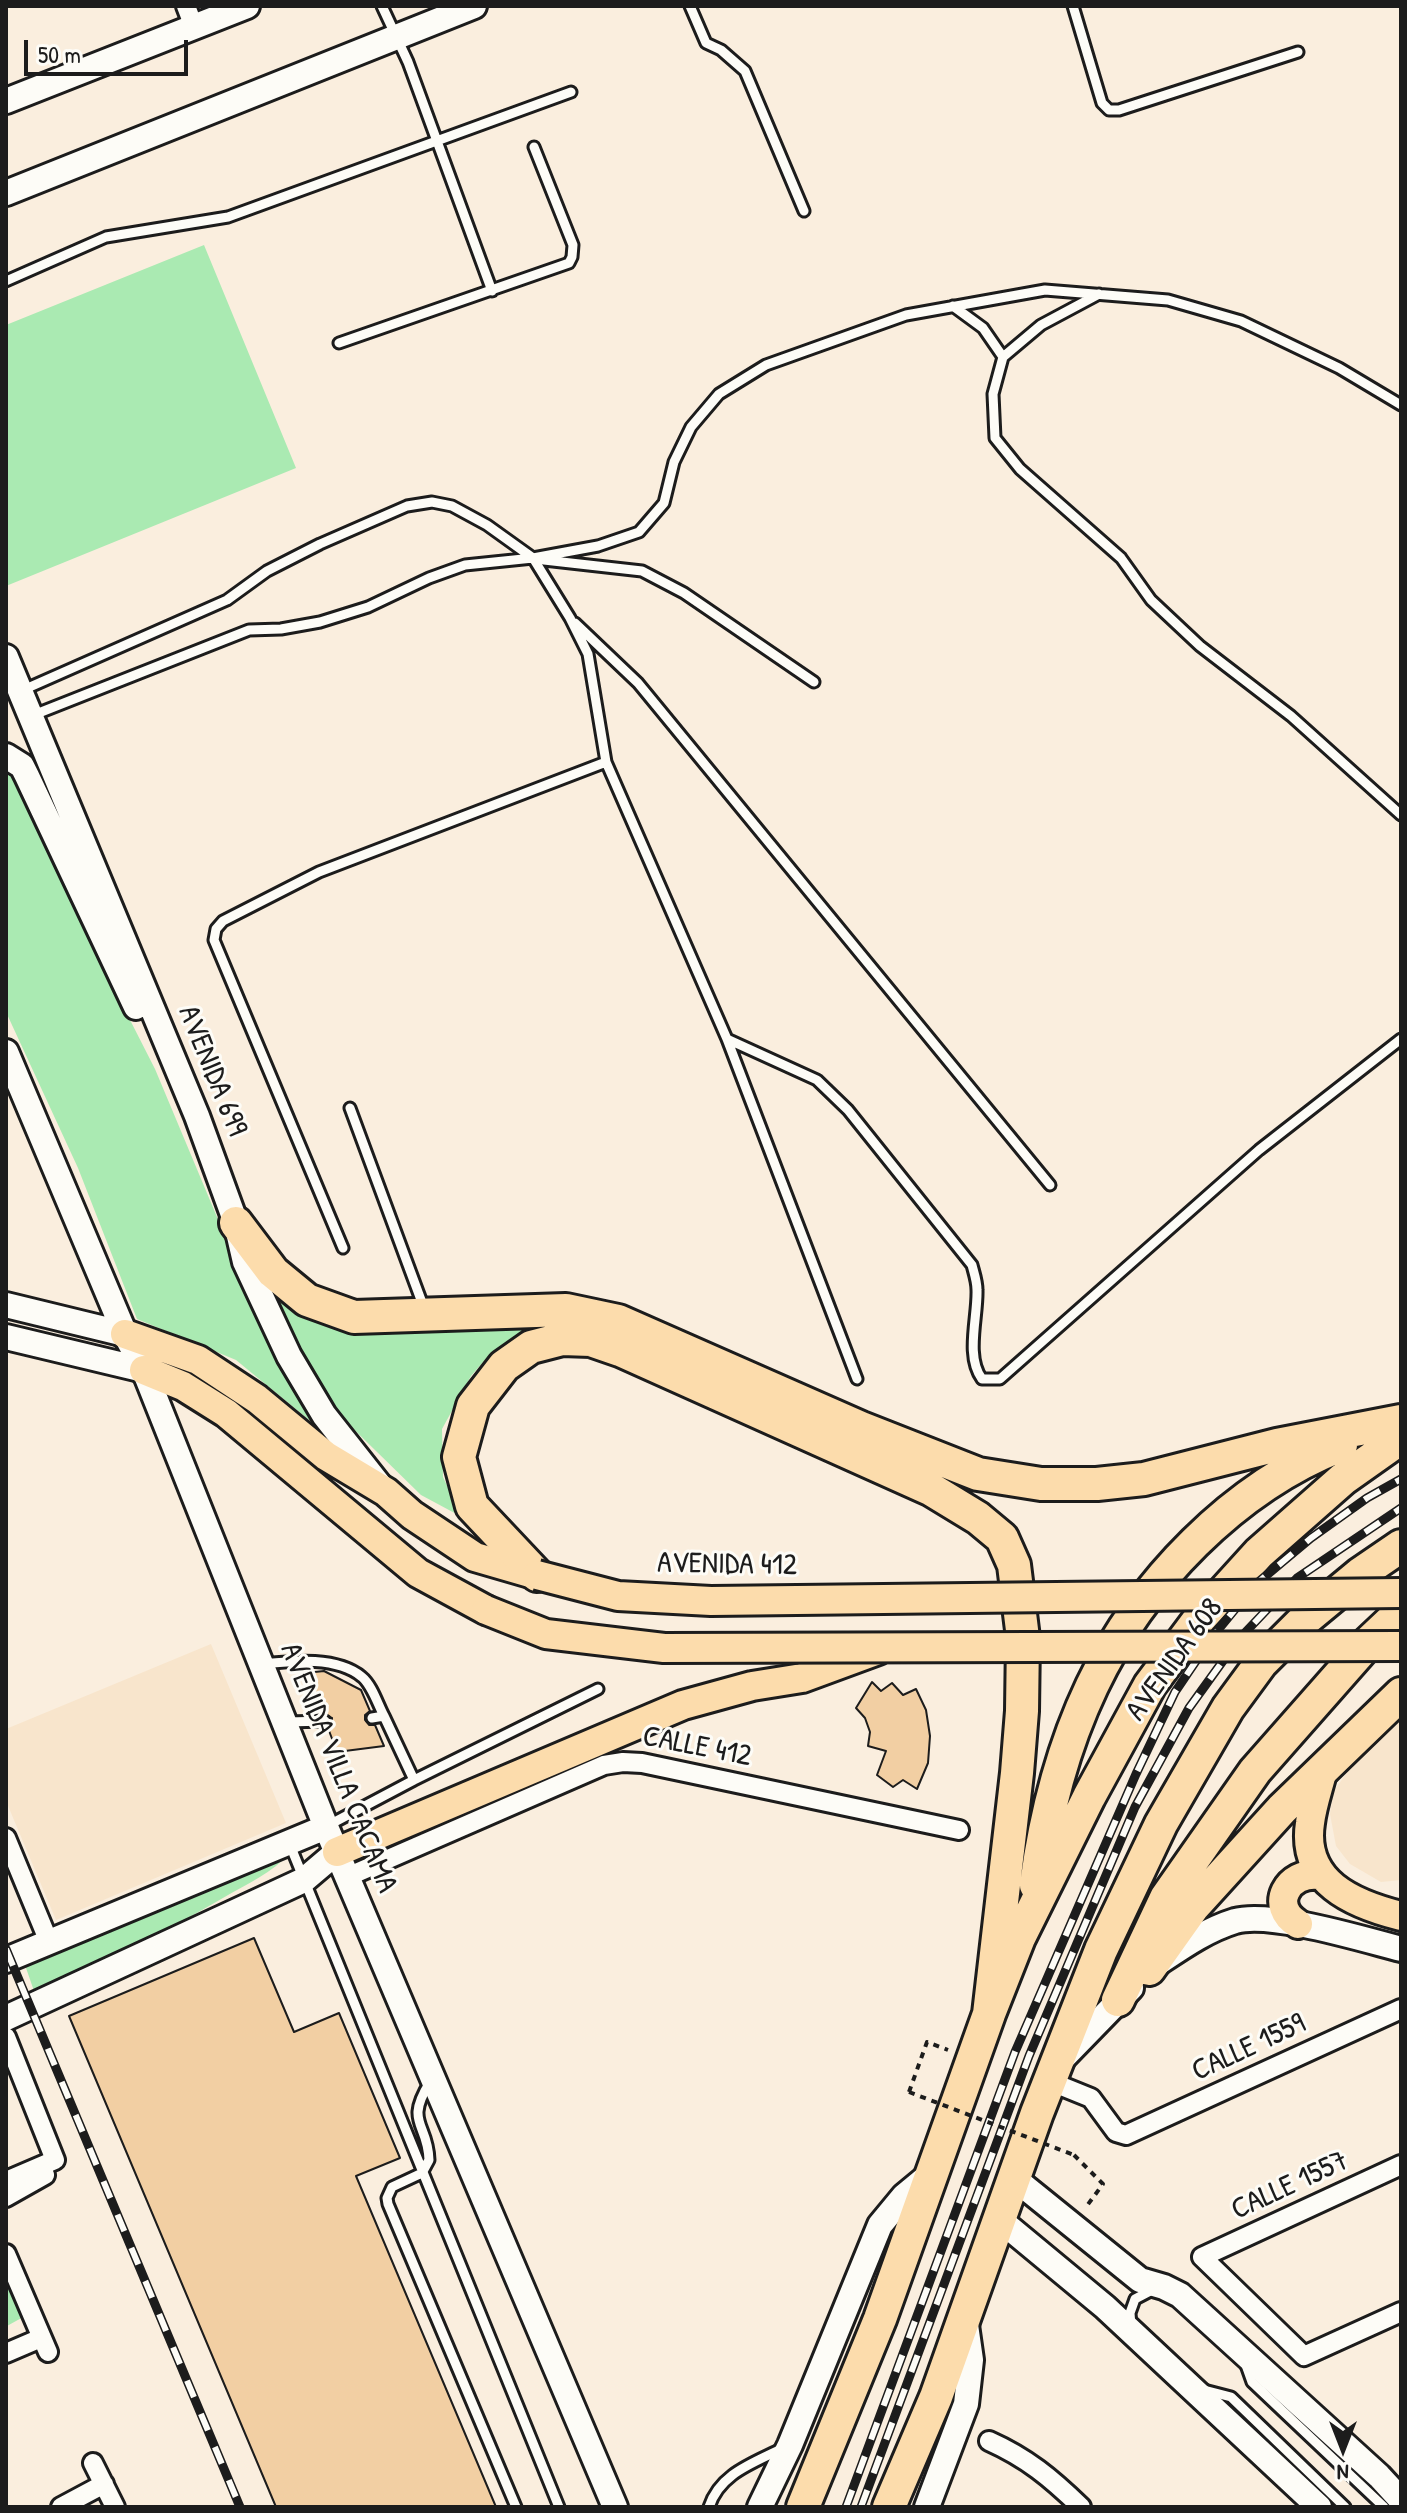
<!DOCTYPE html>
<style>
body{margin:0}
#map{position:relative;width:1407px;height:2513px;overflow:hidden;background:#faeede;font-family:"Patrick Hand",sans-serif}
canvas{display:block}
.frame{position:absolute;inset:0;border:8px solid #1c1c1c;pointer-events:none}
.north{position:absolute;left:1303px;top:2409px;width:80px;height:80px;-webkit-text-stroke:6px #fdfcf7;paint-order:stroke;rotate:180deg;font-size:22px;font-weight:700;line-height:32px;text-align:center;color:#1c1c1c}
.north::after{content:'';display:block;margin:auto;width:28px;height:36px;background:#1c1c1c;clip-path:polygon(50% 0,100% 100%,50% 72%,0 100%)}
.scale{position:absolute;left:24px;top:40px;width:164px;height:36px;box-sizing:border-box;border:4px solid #1c1c1c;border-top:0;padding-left:10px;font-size:24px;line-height:28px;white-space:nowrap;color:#1c1c1c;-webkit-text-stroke:6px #fdfcf7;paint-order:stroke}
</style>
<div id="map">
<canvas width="1407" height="2513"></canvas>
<div class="frame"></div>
<div class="north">N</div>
<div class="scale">50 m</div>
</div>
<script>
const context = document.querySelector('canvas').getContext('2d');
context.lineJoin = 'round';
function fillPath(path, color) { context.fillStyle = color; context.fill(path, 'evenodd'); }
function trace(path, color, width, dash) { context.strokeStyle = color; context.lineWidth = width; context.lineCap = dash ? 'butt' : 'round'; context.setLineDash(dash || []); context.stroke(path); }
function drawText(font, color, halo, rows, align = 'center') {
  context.font = font + ' "Patrick Hand",sans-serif'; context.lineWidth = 6; context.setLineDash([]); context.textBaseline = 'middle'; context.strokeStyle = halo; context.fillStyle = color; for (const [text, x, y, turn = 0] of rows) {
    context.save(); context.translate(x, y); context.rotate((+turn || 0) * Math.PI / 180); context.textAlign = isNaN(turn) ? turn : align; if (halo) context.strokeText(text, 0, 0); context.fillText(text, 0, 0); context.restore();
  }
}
const built = new Path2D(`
 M211,1644L286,1823L56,1920L6,1801V1729Z
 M1401,1719V1880L1381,1882L1350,1864L1336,1846L1330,1814L1333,1792L1369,1742Z`);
const green = new Path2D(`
 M204,245L296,468L6,586V325Z
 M6,766L18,777L71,904L155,1069L248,1291L331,1438L236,1360L137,1319L78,1168L6,1012Z
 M268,1285L289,1302L590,1329L541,1336L490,1354L471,1376L442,1429L443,1477L462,1517L421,1495L331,1407L291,1338Z
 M283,1860C263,1878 239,1888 216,1902C158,1936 96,1966 34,1991L25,1965L158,1912L261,1864Z
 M6,2273L25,2316L7,2326L6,2322Z`);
const building = new Path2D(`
 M324,1671L361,1690L370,1711L365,1715V1720L369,1725H375L384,1746L337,1752L328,1728L332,1724V1718L322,1714L305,1673Z
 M872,1682L881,1691L892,1683L903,1695L916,1689L926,1710L930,1736L928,1763L917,1789L903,1780L893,1787L877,1775L886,1751L868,1746L870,1732L865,1718L856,1708Z
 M254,1938L294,2032L339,2013L400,2158L356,2176L496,2507H276L69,2016Z`);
const path = new Path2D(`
 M909,2092L927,2042L948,2050
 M1074,2155L1103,2184L1086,2207`);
const lane = new Path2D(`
 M382,6L408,62L492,291
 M690,6L706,43L721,50L745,71L804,211
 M1073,6L1102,103L1109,110H1119L1298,52
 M6,281L106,237L228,217L571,92
 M1099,294L1041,325L1003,357L993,394L995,438L1020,469L1121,558L1151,600L1200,646L1291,716L1401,815
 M953,306L983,328L1003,357
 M339,343L569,263L572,257L573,245L534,147
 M544,560L642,571L684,593L814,682
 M575,623L638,683L1050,1185
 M23,690L227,600L267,571L320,544L407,506L432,502L452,506L487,525L533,558L570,618L588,654L606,762L727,1039L857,1379
 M31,716L249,630L281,629L320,622L368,607L429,578L465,565L533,558L598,546L639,532L664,503L674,462L691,427L719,394L766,365L906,315L1045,290L1168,300L1241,321L1339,368L1401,405
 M727,1039L817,1080L848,1110L972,1265C974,1273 977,1281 977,1290C978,1317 965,1356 982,1379H1000L1259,1150L1401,1039
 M350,1108L424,1308
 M343,1248L214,940L216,929L223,921L319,872L606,762
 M262,1664C292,1661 337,1656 362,1677C372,1685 378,1705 384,1716
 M288,1722L325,1721
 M414,1780L598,1689
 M327,1826L414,1780L384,1716L372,1718
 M290,1845L559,2507
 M430,2082C404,2124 428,2122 429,2160L422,2173L392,2187L387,2198L388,2204L516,2507
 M1131,2326L1130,2313L1135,2299L1154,2289
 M1246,2365L1252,2382L1384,2507
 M1204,2390L1231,2397L1345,2507
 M709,2507C720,2473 754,2463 783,2448`);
const street = new Path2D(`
 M186,6L194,27
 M6,1838L49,1942
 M347,1877L604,1765L623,1762L642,1763L959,1830
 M6,2037L55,2160L6,2181
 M1049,2081L1091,2098L1116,2132L1126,2135L1401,2009
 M1401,2165L1202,2257L1304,2356L1401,2312
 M6,2197L45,2175
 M6,2254L48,2352
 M6,2353L41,2338
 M989,2441C1027,2458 1051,2478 1081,2507
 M93,2463L115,2507
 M61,2507L104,2484`);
const secondary = new Path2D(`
 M6,101L247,6
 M6,193L474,6
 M6,657L197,1116L236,1223L245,1262L289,1356L324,1415L380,1486
 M6,756L22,766L27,776L136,1007
 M6,1052L125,1334L144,1370L326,1827L615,2507
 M6,1305L125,1334
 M6,1337L144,1370
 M6,1960L326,1827
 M1158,1963C1182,1947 1206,1930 1235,1921C1271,1911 1362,1939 1401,1949
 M6,2018L304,1880L337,1852
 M1062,2059L1131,1988
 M1015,2179L1140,2280L1164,2287L1180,2295L1379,2476L1401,2500
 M1000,2220L1105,2307L1319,2507
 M760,2507L790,2445L880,2225L904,2196L933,2172
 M927,2507L966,2404L971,2360L965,2318`);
const primary = new Path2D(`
 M125,1334L198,1360L257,1399L326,1456L386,1492L412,1515L475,1557L537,1575
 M144,1370L183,1386L226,1413L418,1573L486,1610
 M1322,1773C1318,1789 1312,1806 1310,1823C1301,1882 1353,1904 1401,1916
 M337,1852L683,1705L752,1686L802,1678L878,1650
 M1298,1924C1268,1906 1288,1871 1319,1875`);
const highway = new Path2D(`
 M236,1223L273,1272L307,1300L354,1317L566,1310L618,1321L861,1428L978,1474L1041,1484H1097L1144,1479L1277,1445L1401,1421
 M537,1575L472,1506L459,1457L473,1406L504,1366L531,1347L562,1339L591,1340L620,1350L932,1490L978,1518L1002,1538L1014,1565L1023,1638L1022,1711L1017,1773L989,2014
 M1036,1885C1045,1817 1062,1749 1092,1686C1141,1583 1234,1487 1341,1445
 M1149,1969L1193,1907L1282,1809L1401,1694
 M1118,2000L1166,1898L1255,1771L1366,1645L1401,1612
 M803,2507L880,2319L989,2014L1019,1938L1089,1797L1150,1685L1200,1618L1259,1553L1343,1479L1401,1438
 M889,2507L936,2397L1037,2113L1101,1950L1161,1824L1228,1708L1261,1663L1302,1622L1360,1574L1401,1546`);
const rail = new Path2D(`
 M6,1949L240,2507
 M846,2507L1015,2052L1136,1774L1175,1692L1213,1636L1256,1584L1311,1538L1367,1498L1401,1479
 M861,2507L1029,2056L1135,1807L1189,1708L1238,1640L1297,1578L1401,1508`);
const pathBridge = new Path2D(`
 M909,2092L1074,2155`);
const primaryBridge = new Path2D(`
 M537,1575L618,1596L711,1601L1401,1593
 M486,1610L546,1634L664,1648L1401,1646`);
const streetNames = [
 ["AVENIDA 699",212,1071,68],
 ["AVENIDA 412",727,1565,1],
 ["AVENIDA 608",1175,1660,-54],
 ["CALLE 412",697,1747,11],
 ["AVENIDA VILLA CACAMA",338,1768,68],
 ["CALLE 1559",1249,2048,-25],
 ["CALLE 1557",1290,2186,-25]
];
fillPath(built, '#f8e5cc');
fillPath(green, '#aaeab2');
fillPath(building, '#f2cfa3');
trace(building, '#1c1c1c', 2);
trace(lane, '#1c1c1c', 15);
trace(street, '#1c1c1c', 24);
trace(secondary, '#1c1c1c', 30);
trace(primary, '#1c1c1c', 34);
trace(highway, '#1c1c1c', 38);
trace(path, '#1c1c1c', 4, [6, 6]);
trace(lane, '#fdfcf7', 9);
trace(street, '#fdfcf7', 18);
trace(secondary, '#fdfcf7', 24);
trace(primary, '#fcdcac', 28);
trace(highway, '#fcdcac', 32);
trace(rail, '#1c1c1c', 9);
trace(rail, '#fdfcf7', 6, [18]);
trace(primaryBridge, '#1c1c1c', 34, []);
trace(pathBridge, '#1c1c1c', 4, [6, 6]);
trace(primaryBridge, '#fcdcac', 28);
drawText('30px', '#1c1c1c', '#fdfcf7', streetNames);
</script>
